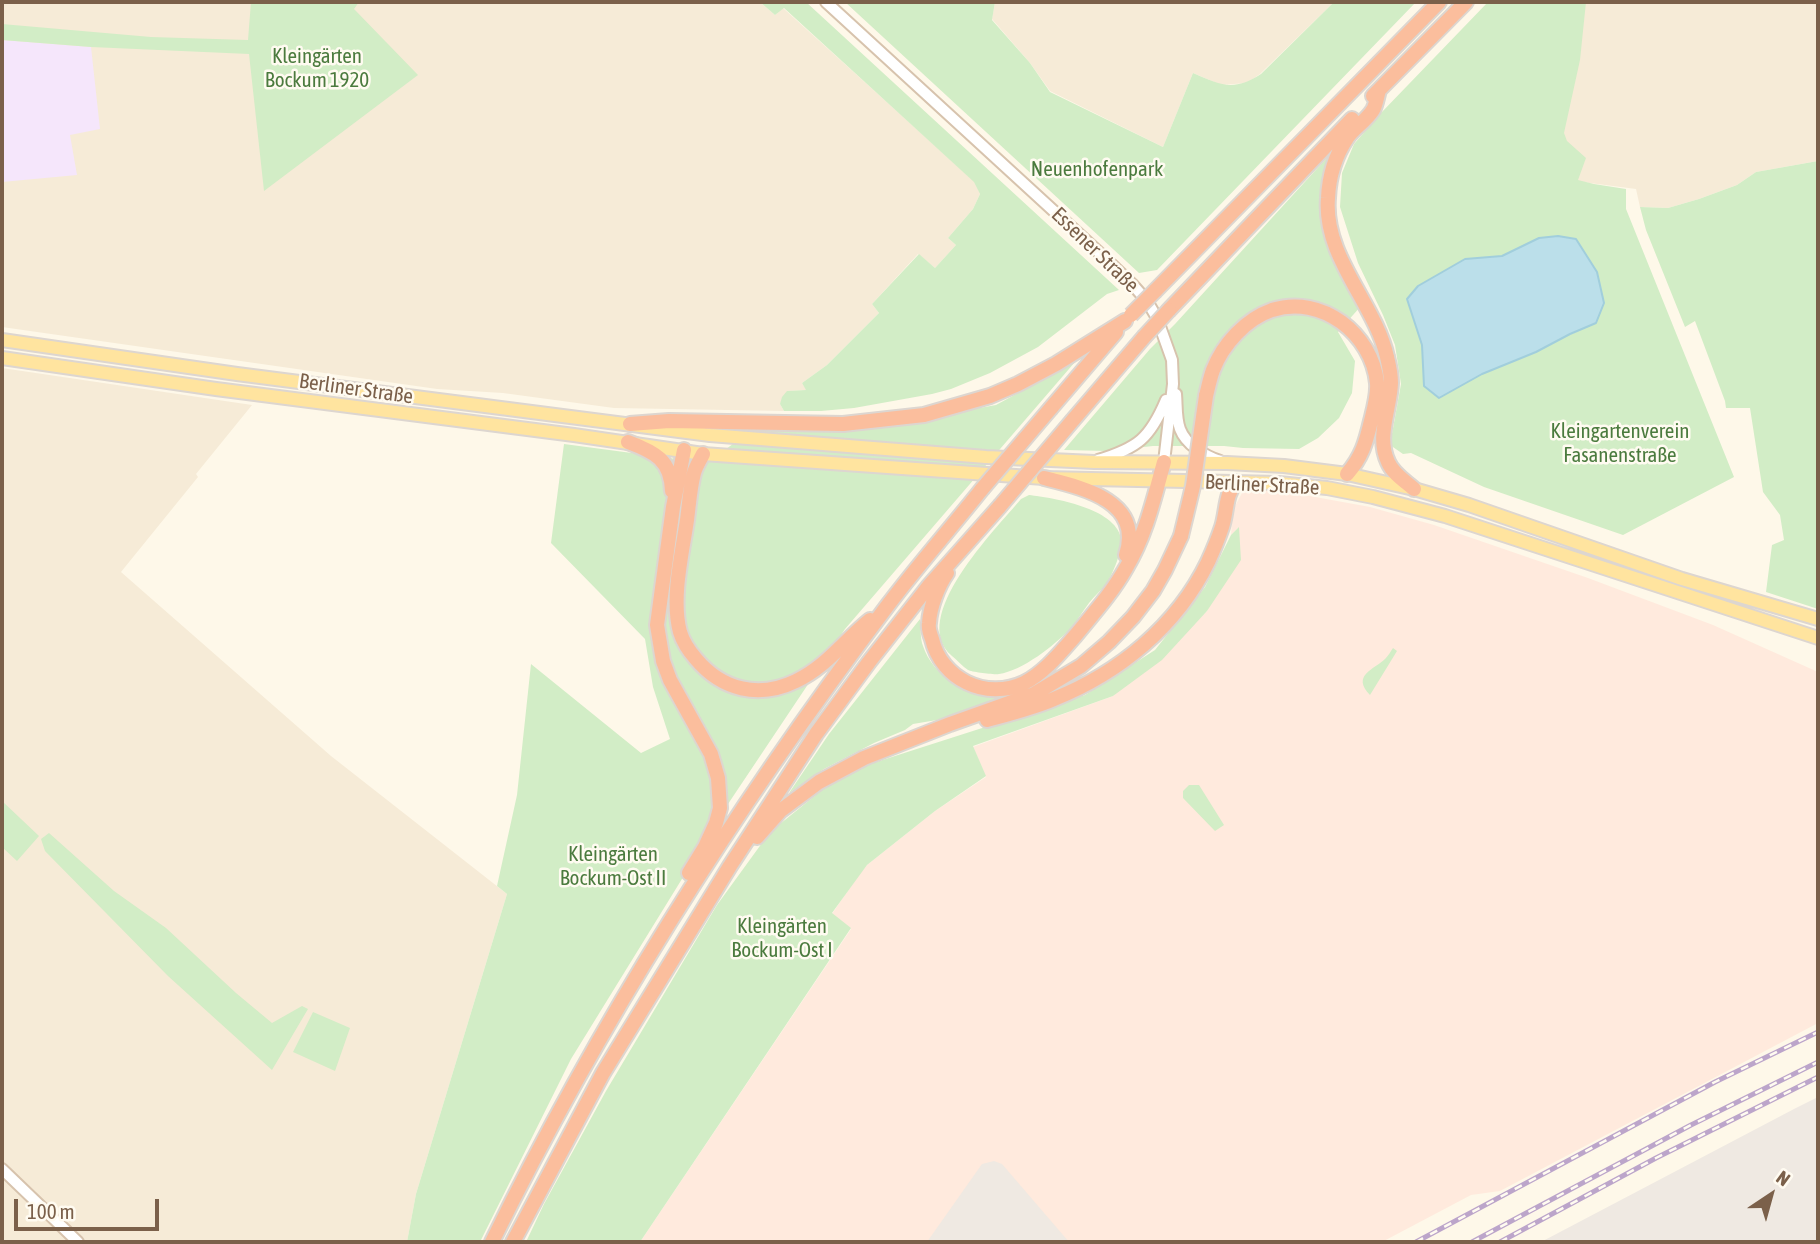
<!DOCTYPE html>
<meta charset="utf-8">
<style>
body{margin:0}
#map{position:relative;width:1820px;height:1244px;overflow:hidden;background:#fef8e9;font-family:"Asap Condensed",sans-serif}
canvas{display:block}
.frame{position:absolute;inset:0;border:4px solid #7b604a;pointer-events:none}
.north{position:absolute;left:1736px;top:1160px;width:70px;height:70px;-webkit-text-stroke:5px #fffbf1;paint-order:stroke;rotate:36deg;font-size:19px;font-weight:700;line-height:28px;text-align:center;color:#7b604a}
.north::after{content:'';display:block;margin:auto;width:24px;height:32px;background:#7b604a;clip-path:polygon(50% 0,100% 100%,50% 72%,0 100%)}
.scale{position:absolute;left:14px;top:1199px;width:145px;height:32px;box-sizing:border-box;border:4px solid #7b604a;border-top:0;padding-left:9px;font-size:21px;line-height:24px;white-space:nowrap;color:#7b604a;-webkit-text-stroke:5px #fffbf1;paint-order:stroke}
</style>
<div id="map">
<canvas width="1820" height="1244"></canvas>
<div class="frame"></div>
<div class="north">N</div>
<div class="scale">100 m</div>
</div>
<script>
const context = document.querySelector('canvas').getContext('2d');
context.lineJoin = 'round';
function fillPath(path, color) { context.fillStyle = color; context.fill(path, 'evenodd'); }
function trace(path, color, width, dash) { context.strokeStyle = color; context.lineWidth = width; context.lineCap = dash ? 'butt' : 'round'; context.setLineDash(dash || []); context.stroke(path); }
function drawText(font, color, halo, rows, align = 'center') {
  context.font = font + ' "Asap Condensed",sans-serif'; context.lineWidth = 5; context.setLineDash([]); context.textBaseline = 'middle'; context.strokeStyle = halo; context.fillStyle = color; for (const [text, x, y, turn = 0] of rows) {
    context.save(); context.translate(x, y); context.rotate((+turn || 0) * Math.PI / 180); context.textAlign = isNaN(turn) ? turn : align; if (halo) context.strokeText(text, 0, 0); context.fillText(text, 0, 0); context.restore();
  }
}
const residential = new Path2D(`
 M2,2H760L775,15L783,8L975,182L980,194L973,209L948,238L956,245L935,268L918,254L872,304L879,313L827,365L802,383L807,390L788,391L780,404L784,411L614,408L503,393L437,389L2,327Z
 M995,2H1334L1260,74L1247,83L1221,85L1193,73L1163,147L1050,91L1030,63L992,19Z
 M1523,2H1818V161L1756,172L1737,185L1699,199L1668,208L1640,207L1636,189L1559,179Z
 M2,368L252,405L196,474L198,477L121,572L331,756L507,894L416,1194L407,1242H2Z`);
const commercial = new Path2D(`
 M1266,488L1370,507L1434,525L1588,578L1713,625L1818,672V1023L1500,1191L1471,1195L1382,1242H640L851,929L832,914L860,873L867,865L935,811L986,777L973,747L1113,696L1207,611L1238,528L1231,535L1233,510L1242,493Z`);
const industrial = new Path2D(`
 M1818,1097V1242H1541L1794,1109Z
 M994,1161L1002,1164L1069,1242H927L982,1164Z`);
const education = new Path2D(`
 M2,40L91,47L100,129L70,135L77,175L2,182Z`);
const green = new Path2D(`
 M251,2H359L354,9L418,75L264,191L249,54L91,47L2,40V24L151,37L248,40Z
 M760,2H806L1119,290L1107,294L1038,347L990,373L951,389L932,394L854,408L821,411H784L780,404L782,397L787,391L806,390L802,383L827,365L879,313L872,304L919,254L935,268L956,245L948,238L973,209L980,194L974,182L784,8L775,15Z
 M845,2H995L992,20L1030,63L1050,92L1163,147L1193,73C1221,85 1233,92 1261,74L1334,2H1416L1157,270L1139,273Z
 M1488,2H1586L1580,60L1564,133L1567,141L1586,158L1578,180L1594,184L1626,189V209L1734,477L1623,535L1484,487L1411,453L1403,454L1390,445L1401,384L1395,345L1383,315L1358,263L1340,207L1342,173L1354,144L1380,114ZM1539,238L1596,323L1482,374L1439,398L1424,386L1422,345L1407,299L1465,259L1502,256Z
 M1334,150L1323,177L1324,215L1361,306L1338,332L1355,361L1352,393L1339,418L1318,438L1299,449L1243,448L1224,446H1153L1108,451L1064,450L1150,349L1175,324Z
 M1818,161V609L1766,592L1772,545L1784,540L1780,515L1763,492L1750,408H1726L1725,401L1695,321L1685,327L1646,230L1640,207L1668,208L1699,199L1737,185L1756,172Z
 M1075,362L845,629L730,801L571,1059L480,1242H407L416,1194L507,894L497,886L517,795L531,664L641,753L670,739L653,687L645,639L551,543L564,444L707,463L756,427L846,432L996,405Z
 M1029,495C1054,498 1115,508 1121,538C1123,550 1113,573 1107,583C1102,590 1094,596 1089,603C1083,611 1077,621 1070,629C1055,645 1022,671 999,674C994,675 972,672 968,670C962,666 957,660 952,656C907,618 996,529 1021,499Z
 M1239,527L1241,560L1207,611L1162,660L1113,696L973,746L986,776L935,811L867,865L832,913L851,928L640,1242H526L544,1204L606,1091L717,905L770,832L822,790L870,764L1085,695L1155,650L1205,587L1231,535Z
 M920,619C921,628 920,638 923,646C934,680 978,703 1012,694L1009,698L937,720L913,724L905,730L874,743L824,769L789,793L829,734Z
 M1393,648L1397,651L1370,695C1351,675 1374,670 1386,658C1388,656 1391,651 1393,648Z
 M1189,785H1199L1224,825L1215,831L1183,798V791Z
 M2,801L39,836L17,861L2,847Z
 M49,833L114,891L166,928L236,993L272,1023L302,1006L308,1009L272,1070L168,976L45,851L41,839Z
 M313,1012L350,1028L335,1071L293,1052Z`);
const water = new Path2D(`
 M1558,236L1576,239L1597,272L1604,303L1596,323L1570,334L1536,352L1482,374L1439,398L1424,386L1422,345L1407,299L1418,286L1465,259L1502,256L1539,238Z`);
const secondary = new Path2D(`
 M826,2L1105,258L1132,284L1147,301L1157,318L1172,360L1173,384L1164,462
 M1176,394C1177,405 1176,419 1180,429C1186,445 1205,456 1220,461
 M1098,460C1138,448 1150,438 1166,400
 M2,1169L78,1242`);
const primary = new Path2D(`
 M2,340L237,374L710,435L986,457L1094,462L1227,463L1284,466L1347,474L1414,489L1469,505L1682,579L1818,619
 M2,358L216,389L574,435L703,454L1044,478L1279,483L1327,488L1373,497L1445,516L1818,638`);
const highway = new Path2D(`
 M1379,90C1377,97 1376,105 1373,110C1366,121 1354,128 1347,138C1335,156 1329,176 1328,198C1323,257 1375,303 1387,357C1389,365 1391,375 1391,383C1390,410 1376,437 1388,462C1393,474 1405,481 1414,489
 M1373,96L1466,2
 M1155,291L1439,2
 M1169,310L1352,119
 M1206,396C1208,388 1210,378 1213,370C1223,344 1246,319 1272,310C1322,294 1372,334 1377,383C1378,395 1374,409 1371,421C1366,442 1362,457 1347,474
 M1051,408L1116,332
 M1073,420L1144,337
 M630,424L669,421L843,424L924,415L990,396L1018,384L1056,364L1125,321
 M628,442C655,452 671,460 672,491
 M684,450L673,507L657,625L663,661L670,680L711,754L718,778L720,808L716,823L705,847L689,873
 M703,454C700,460 696,466 694,473C690,488 689,505 687,520C682,554 671,599 680,632C683,642 689,651 696,659C722,690 759,699 796,681C826,667 845,640 870,620
 M1044,478C1084,488 1143,501 1126,555
 M947,573C938,586 930,607 929,623C928,628 930,634 932,639C941,679 986,701 1024,683C1044,673 1060,653 1075,636C1093,614 1112,593 1126,568C1146,535 1154,498 1164,462
 M987,720C1009,714 1033,708 1054,699C1119,673 1177,626 1208,562C1213,551 1218,539 1222,527C1227,512 1225,494 1236,482
 M757,837L780,811L819,782L864,758L950,724L1034,694L1081,666L1109,642L1133,617L1153,591L1165,570L1181,536
 M492,1242C602,1017 737,805 888,605C918,565 951,528 982,489
 M513,1242L603,1073L730,866L816,734L869,662L928,587L1000,506`);
const rail = new Path2D(`
 M1416,1242L1715,1082L1818,1032
 M1472,1242L1691,1125L1818,1062
 M1500,1242L1656,1158L1818,1077`);
const highwayBridge = new Path2D(`
 M1131,315L1155,291
 M1144,337L1169,310
 M982,489L1051,408
 M1000,506L1073,420
 M1181,536L1193,486L1206,396`);
const parkNames = [
 ["Kleingärten",317,56],
 ["Bockum 1920",317,80],
 ["Neuenhofenpark",1097,169],
 ["Kleingartenverein",1620,431],
 ["Fasanenstraße",1620,455],
 ["Kleingärten",613,854],
 ["Bockum-Ost II",613,878],
 ["Kleingärten",782,926],
 ["Bockum-Ost I",782,950]
];
const streetNames = [
 ["Essener Straße",1095,250,44],
 ["Berliner Straße",356,389,8],
 ["Berliner Straße",1262,485,3]
];
fillPath(residential, '#f6ebd7');
fillPath(commercial, '#ffeadd');
fillPath(industrial, '#efe9e2');
fillPath(education, '#f5e6fb');
fillPath(green, '#d2edc6');
fillPath(water, '#bbdfea');
trace(water, '#a1cedc', 2);
trace(secondary, '#d7c3ad', 14);
trace(primary, '#ddd6d0', 16);
trace(highway, '#ddd6d0', 18);
trace(secondary, '#fff', 10);
trace(primary, '#ffe49f', 12);
trace(highway, '#fbbe9d', 14);
trace(rail, '#bca5ca', 5);
trace(rail, '#fffbf1', 2.5, [8]);
trace(highwayBridge, '#ddd6d0', 18, []);
trace(highwayBridge, '#fbbe9d', 14);
drawText('21px', '#4b7b3e', '#fffbf1', parkNames);
drawText('21px', '#7b604a', '#fffbf1', streetNames);
</script>
